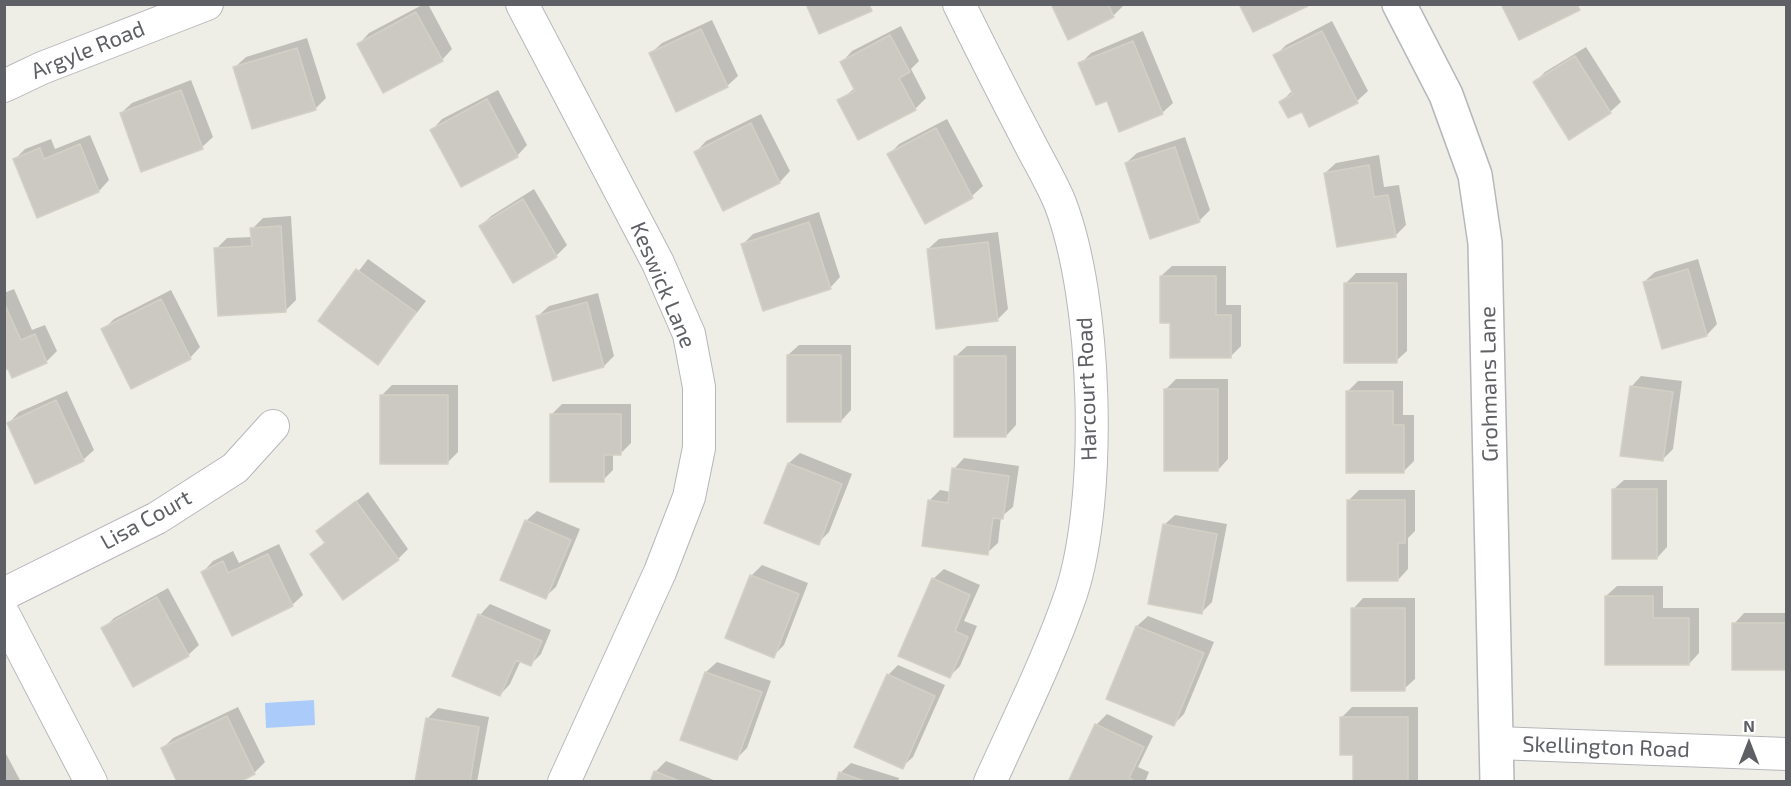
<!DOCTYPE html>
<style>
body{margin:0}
#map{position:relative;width:1791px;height:786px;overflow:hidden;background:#efeee6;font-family:"Exo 2",sans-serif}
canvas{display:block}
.frame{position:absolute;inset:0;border:6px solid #5e6065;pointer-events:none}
.north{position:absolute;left:1719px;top:714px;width:60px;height:60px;-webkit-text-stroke:4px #fff;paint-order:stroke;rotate:0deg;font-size:16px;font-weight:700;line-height:24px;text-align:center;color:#5e6065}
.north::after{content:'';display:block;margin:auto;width:21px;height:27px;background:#5e6065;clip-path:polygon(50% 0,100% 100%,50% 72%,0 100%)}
</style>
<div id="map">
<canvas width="1791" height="786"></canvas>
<div class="frame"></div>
<div class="north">N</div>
</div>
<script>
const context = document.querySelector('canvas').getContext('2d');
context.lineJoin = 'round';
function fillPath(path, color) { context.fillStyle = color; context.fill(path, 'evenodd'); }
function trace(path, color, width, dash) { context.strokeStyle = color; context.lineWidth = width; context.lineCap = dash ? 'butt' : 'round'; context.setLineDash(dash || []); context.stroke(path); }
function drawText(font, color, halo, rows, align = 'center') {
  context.font = font + ' "Exo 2",sans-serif'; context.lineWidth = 6; context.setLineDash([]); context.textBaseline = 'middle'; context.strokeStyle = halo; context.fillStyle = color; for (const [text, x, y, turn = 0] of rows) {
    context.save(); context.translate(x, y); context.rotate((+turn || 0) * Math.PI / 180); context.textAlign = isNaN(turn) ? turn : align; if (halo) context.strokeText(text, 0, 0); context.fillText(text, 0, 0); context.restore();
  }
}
const water = new Path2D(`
 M314,700L315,725L266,728L265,703Z`);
const shadow = new Path2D(`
 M424,4H428L452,49L442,60L359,44L369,33Z
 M1053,4H1124V5L1113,16Z
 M712,20L738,76L727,86L651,53L662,43Z
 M1332,21L1368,91L1357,101L1302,110L1281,102L1292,91L1275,56L1286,45Z
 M901,26L919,61L911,69L926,98L915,109L839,101L855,88L842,62L852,51Z
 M1143,31L1173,103L1162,113L1107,99L1080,64L1091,53Z
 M307,38L326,98L315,109L235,67L246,57Z
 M1586,47L1621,102L1610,112L1535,82L1545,72Z
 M191,80L213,137L202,147L121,113L132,103Z
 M498,90L527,145L517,156L432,130L442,119Z
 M761,114L790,171L780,182L724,209L696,152L706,141Z
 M947,119L983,186L972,196L925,222L889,155L899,144Z
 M90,135L109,180L99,191L37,216L14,160L25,149L51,139L55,149Z
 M1185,137L1210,210L1199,221L1126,163L1137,153Z
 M1379,155L1384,187L1399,185L1406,225L1395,236L1325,173L1336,163Z
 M534,189L567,245L556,256L514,281L481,226L491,216Z
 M819,212L840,277L830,288L743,244L753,234Z
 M291,216L296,300L285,311L216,249L227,238L253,237L252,229L263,218Z
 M998,232L1008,309L997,320L928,249L939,239Z
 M368,259L426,301L378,363L320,321Z
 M1698,259L1717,324L1707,335L1644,282L1655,272Z
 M1172,266H1226V305H1241V346L1230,357L1171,322L1161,276Z
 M1356,273H1407V351L1396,361L1346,283Z
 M14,289L32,330L45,325L57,351L46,362L13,376L8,367L4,368V293Z
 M171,290L200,347L190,358L103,330L114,319Z
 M598,293L614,356L604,366L538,316L549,306Z
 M799,345H851V410L841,421L788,355Z
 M967,346H1016V425L1006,436L956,356Z
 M1641,376L1682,381L1673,449L1662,460L1631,387Z
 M1176,379H1228V459L1218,470L1166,389Z
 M1358,381H1403V415H1414V461L1404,471L1347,392Z
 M392,385H458V452L447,463L381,396Z
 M67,391L94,450L83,460L9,423L19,412Z
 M562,404H631V443L620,454H613V470L603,480L551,415Z
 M800,453L852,474L829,532L818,543L766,522L789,463Z
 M964,458L1019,466L1013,507L1001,517L998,543L987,553L929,501L940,490L951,492L954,469Z
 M1624,480H1667V547L1657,558L1613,490Z
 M1359,490H1415V531L1408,538V569L1398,580L1349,500Z
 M368,492L408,549L398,559L312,554L325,542L318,531Z
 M537,511L580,529L556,587L545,597L526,521Z
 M1175,515L1227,524L1212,602L1202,612L1164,525Z
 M279,544L303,595L292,605L203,572L213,561L233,551L239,563Z
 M762,565L808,583L784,645L773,656L751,576Z
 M944,569L980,585L964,621L977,626L960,666L949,677L933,579Z
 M1617,586H1663V608H1699V653L1689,664L1606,596Z
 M168,588L199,645L188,655L103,629L114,618Z
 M1363,598H1415V679L1404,689L1353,609Z
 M490,604L551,630L541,654L531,664L521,660L510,684L500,695L454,675L480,615Z
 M1744,613H1786V668H1734V624Z
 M1148,616L1214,642L1184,714L1174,724L1108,698L1137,626Z
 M717,662L771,681L747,748L737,758L706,672Z
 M898,665L945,685L913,757L902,767L888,675Z
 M238,707L265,762L254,773L163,748L173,738Z
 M1352,707H1418V782H1354V753L1341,718Z
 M438,708L489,717L477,782H416L427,719Z
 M1107,714L1153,736L1138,767L1149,772L1145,782H1070L1096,725Z
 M4,750L21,782H4Z
 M666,761L716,781V782H652L656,771Z
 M851,763L899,778L898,782H838L840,773Z`);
const building = new Path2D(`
 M806,4H869L872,11L819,34Z
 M1051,4H1108L1114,17L1068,40Z
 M1239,4H1307L1308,6L1253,32Z
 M1501,4H1577L1580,10L1519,40Z
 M416,12L443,61L383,93L357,44Z
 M701,29L728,87L676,112L649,53Z
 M1322,31L1358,103L1309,127L1302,112L1288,118L1279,102L1293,94L1273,55Z
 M890,35L910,72L899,78L916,110L858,140L837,100L855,91L840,62Z
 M1133,41L1163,114L1119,132L1107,101L1096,105L1078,63Z
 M297,48L316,110L252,129L233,67Z
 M1575,56L1611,113L1569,140L1533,82Z
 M181,90L203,149L141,172L120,113Z
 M487,99L518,157L461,187L430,130Z
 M751,123L780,183L723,211L694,152Z
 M936,128L973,198L925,224L887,154Z
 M80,144L99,192L37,218L13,159L40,148L44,159Z
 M1175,147L1200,222L1150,239L1125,163Z
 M1369,165L1374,197L1388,195L1396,237L1337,247L1324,173Z
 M523,199L557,257L513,283L479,226Z
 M809,222L831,289L763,311L741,244Z
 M281,226L286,312L218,316L214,248L252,246L250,228Z
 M988,242L998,321L936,329L927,249Z
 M356,269L416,312L378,365L318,321Z
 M1688,269L1707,336L1662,349L1643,282Z
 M1160,276H1216V315H1231V358H1170V323H1160Z
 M1344,283H1397V363H1344Z
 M161,299L191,359L131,389L101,329Z
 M587,302L604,367L553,381L536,316Z
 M4,303L21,340L35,334L47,363L12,378L8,369L4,370Z
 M787,355H841V422H787Z
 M954,356H1006V437H954Z
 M1630,386L1673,392L1663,461L1620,456Z
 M1164,389H1218V471H1164Z
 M1346,391H1393V425H1404V473H1346Z
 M380,395H448V464H380Z
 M56,400L84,461L35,484L7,423Z
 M550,414H621V455H604V482H550Z
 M788,463L842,484L819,545L764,523Z
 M952,468L1009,476L1003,519L993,518L988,555L922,546L928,500L948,503Z
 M1612,489H1657V559H1612Z
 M1347,500H1405V543H1398V581H1347Z
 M356,501L399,560L343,600L310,554L325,543L316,531Z
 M525,520L571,540L546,599L500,580Z
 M1163,524L1217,534L1202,614L1148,604Z
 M268,554L293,606L232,636L201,572L223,561L228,573Z
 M750,575L799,594L774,658L725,638Z
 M932,578L970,595L955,631L968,637L950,678L898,656Z
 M1605,596H1653V618H1689V665H1605Z
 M157,597L189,656L133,687L101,628Z
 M1351,608H1405V691H1351Z
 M478,614L542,641L531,666L516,660L500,696L452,676Z
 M1732,623H1786V670H1732Z
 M1136,626L1204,653L1174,726L1106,699Z
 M705,672L762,692L737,760L680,740Z
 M887,674L935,696L903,769L854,747Z
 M227,716L255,774L240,782H177L161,748Z
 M1340,717H1408V782H1353V755H1340Z
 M426,718L479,727L470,782H415Z
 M1095,724L1144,747L1129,778L1136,782H1068Z
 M654,771L682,782H650Z
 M839,772L867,782H836Z`);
const minor = new Path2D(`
 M522,4L658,263L689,334L699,387V448L689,497L660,572L564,782
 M959,4C981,49 1004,94 1027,138C1038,160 1051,181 1060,203C1097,299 1103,496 1071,594C1049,658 1018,720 990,782
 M4,86L42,68L207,4
 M4,594L157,518L235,468L273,426
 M4,615L91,782
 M1497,743L1786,754`);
const tertiary = new Path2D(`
 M1399,4L1446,95L1475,175L1485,243L1497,782`);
const streetNames = [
 ["Argyle Road",88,50,-22],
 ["Keswick Lane",663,285,67],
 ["Grohmans Lane",1489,384,-91],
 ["Harcourt Road",1087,389,-92],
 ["Lisa Court",146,520,-29],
 ["Skellington Road",1606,747,2]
];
fillPath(water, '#abccfa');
fillPath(shadow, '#0003');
fillPath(building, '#cbc9c2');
trace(building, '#d3d1c5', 1.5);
trace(minor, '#b6b7bc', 34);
trace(tertiary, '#b6b7bc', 36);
trace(minor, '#fff', 32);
trace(tertiary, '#fff', 33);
drawText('22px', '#5e6065', '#fff', streetNames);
</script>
